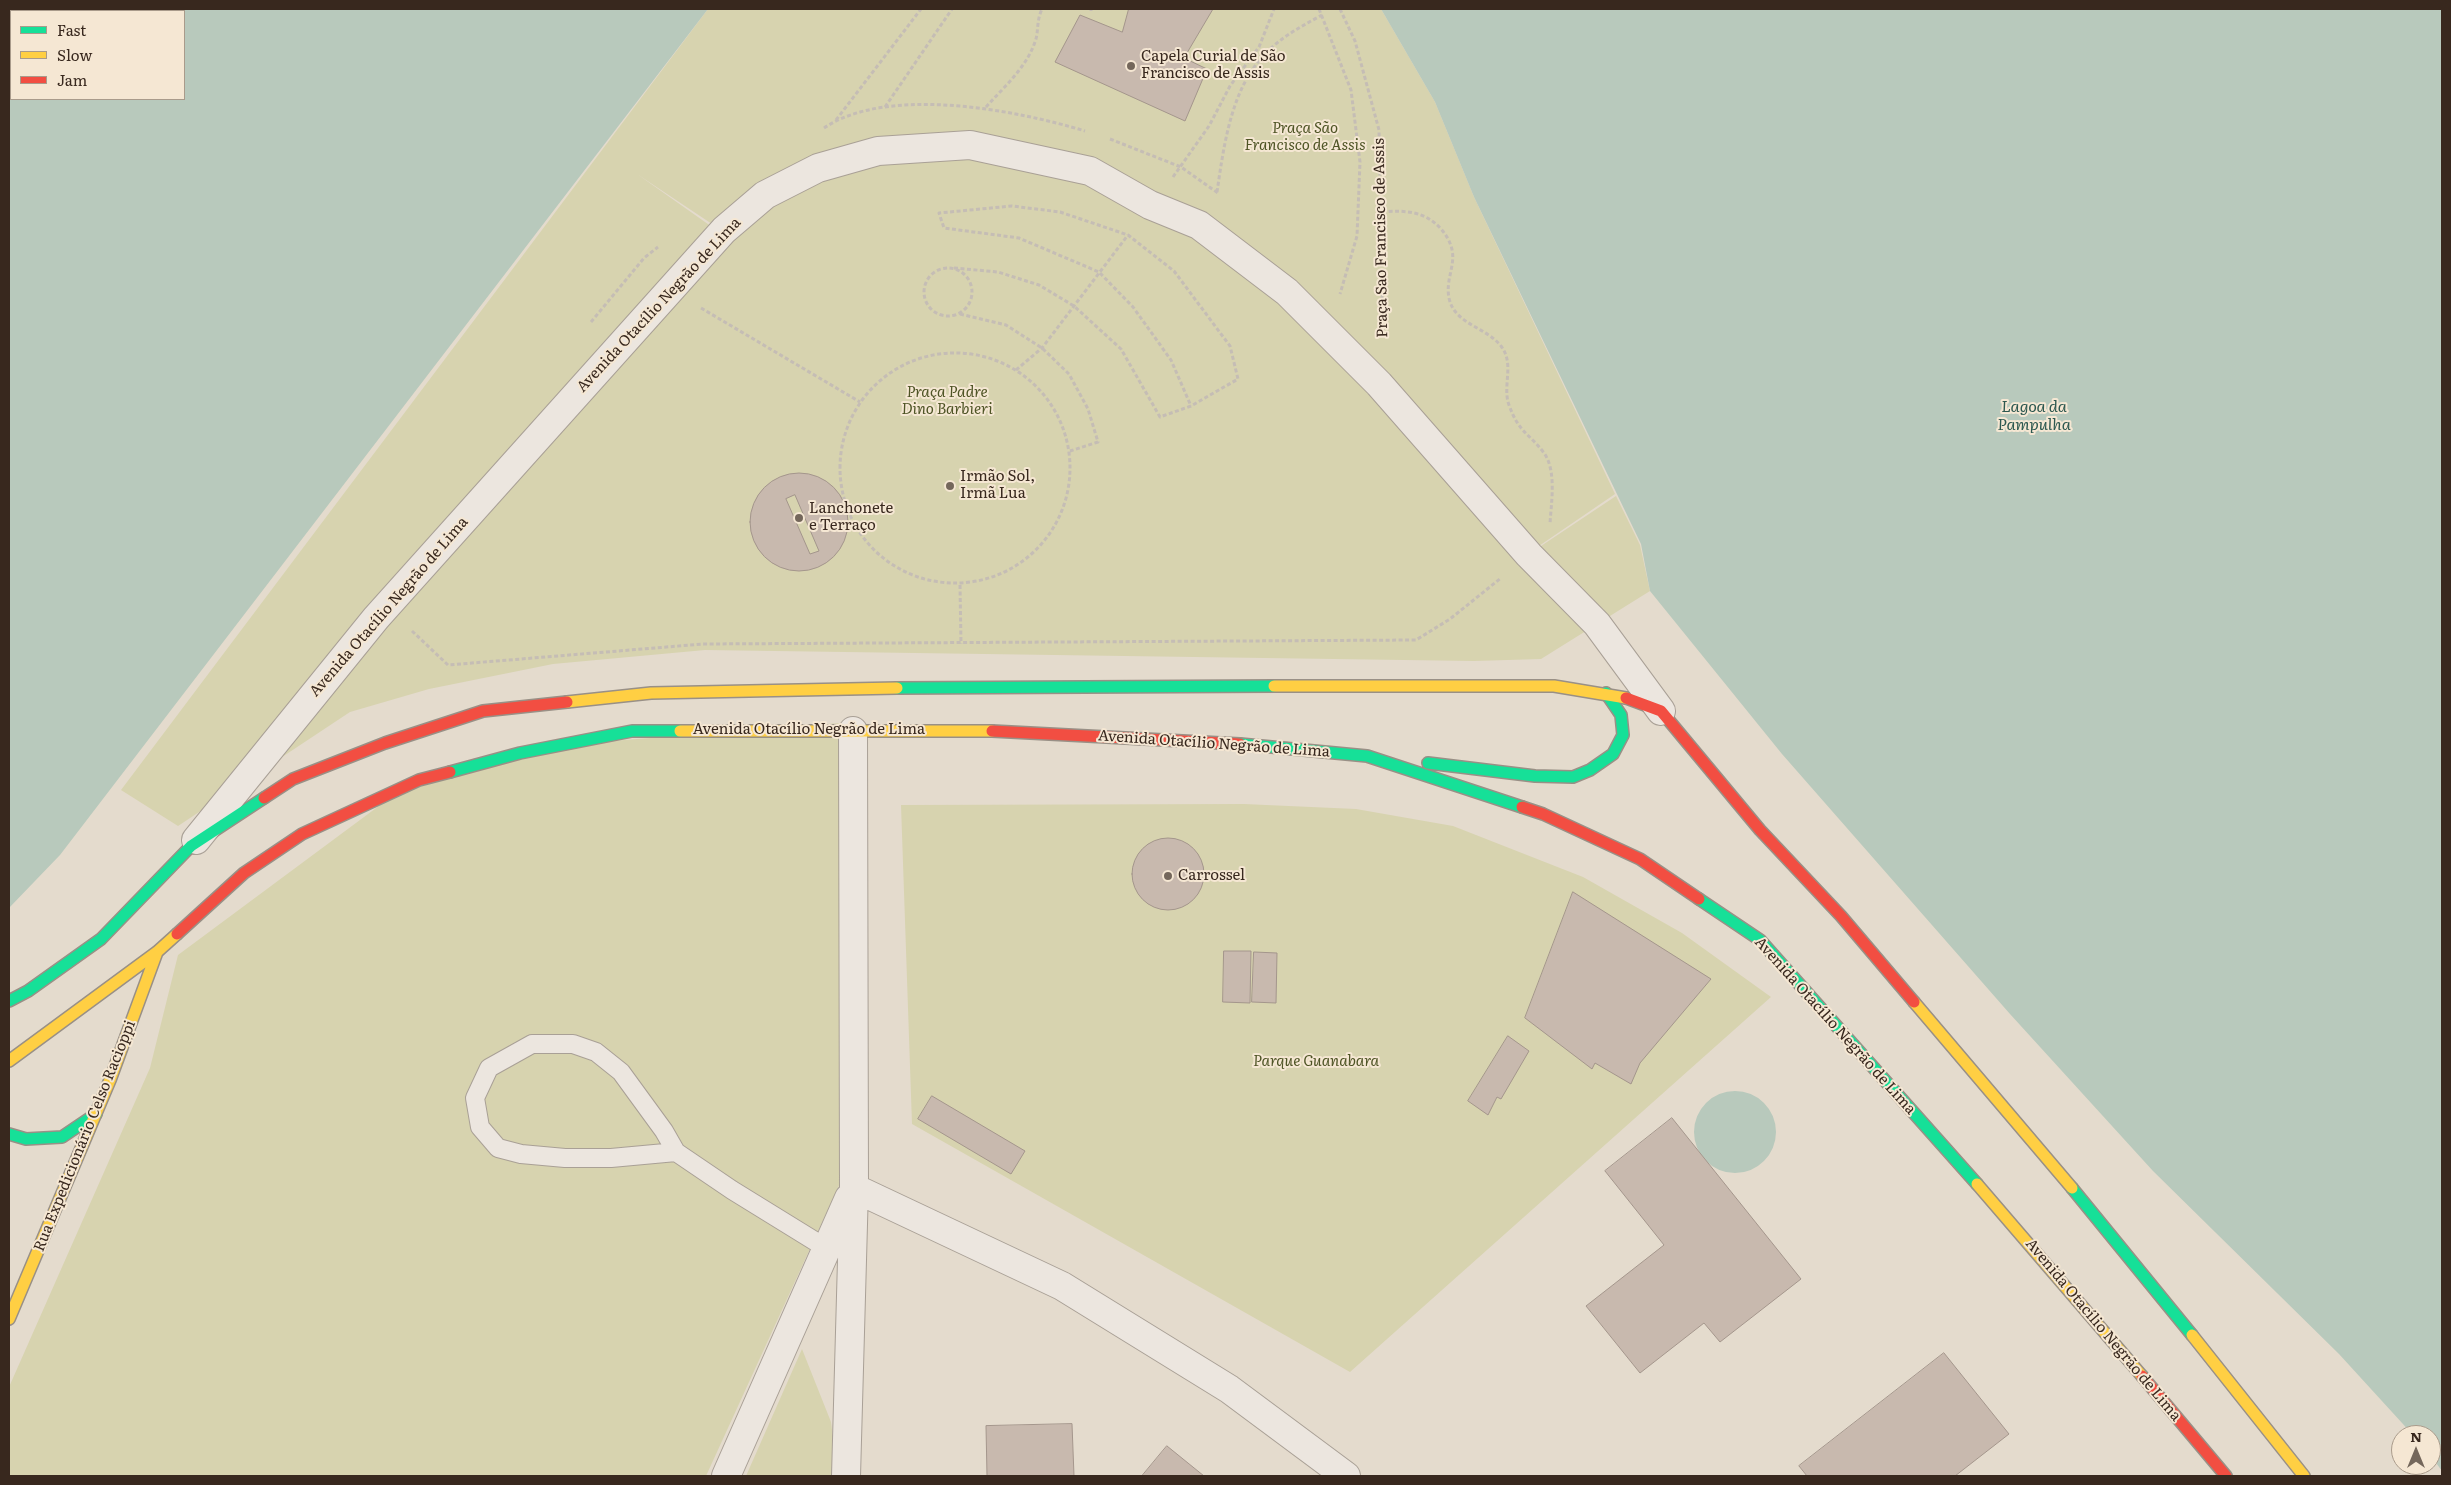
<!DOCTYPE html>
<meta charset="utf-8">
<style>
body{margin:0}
#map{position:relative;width:2451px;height:1485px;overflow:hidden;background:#e4dbcd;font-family:Literata,serif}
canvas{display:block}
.frame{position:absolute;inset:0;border:10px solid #38281e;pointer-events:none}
.legend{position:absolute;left:10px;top:10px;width:175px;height:90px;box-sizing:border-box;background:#f5e7d3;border:1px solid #a99b8b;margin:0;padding:6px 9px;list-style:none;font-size:15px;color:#38281e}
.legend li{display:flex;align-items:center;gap:10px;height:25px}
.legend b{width:25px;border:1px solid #a99b8b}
.north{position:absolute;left:2391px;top:1425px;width:50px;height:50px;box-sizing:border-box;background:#f5e7d3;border:1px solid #a99b8b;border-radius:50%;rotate:0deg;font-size:14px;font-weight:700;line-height:20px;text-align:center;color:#38281e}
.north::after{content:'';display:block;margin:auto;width:18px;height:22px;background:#74675b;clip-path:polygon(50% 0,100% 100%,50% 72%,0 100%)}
</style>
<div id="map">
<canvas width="2451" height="1485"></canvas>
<div class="frame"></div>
<ul class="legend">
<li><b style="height:6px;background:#16e098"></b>Fast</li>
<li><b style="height:6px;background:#ffcf43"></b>Slow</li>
<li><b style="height:6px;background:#f24e42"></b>Jam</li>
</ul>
<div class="north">N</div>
</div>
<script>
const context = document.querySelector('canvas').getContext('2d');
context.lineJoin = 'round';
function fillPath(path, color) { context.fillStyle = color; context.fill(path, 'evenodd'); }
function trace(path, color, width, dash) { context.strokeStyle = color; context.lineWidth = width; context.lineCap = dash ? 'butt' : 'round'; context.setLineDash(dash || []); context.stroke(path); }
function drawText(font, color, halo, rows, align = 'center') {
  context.font = font + ' Literata,serif'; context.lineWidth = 4; context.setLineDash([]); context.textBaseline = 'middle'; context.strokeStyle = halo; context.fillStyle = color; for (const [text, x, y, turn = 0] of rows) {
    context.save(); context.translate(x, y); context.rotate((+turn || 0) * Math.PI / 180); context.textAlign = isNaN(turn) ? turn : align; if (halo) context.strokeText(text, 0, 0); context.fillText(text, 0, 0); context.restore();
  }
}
const green = new Path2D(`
 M708,9H1381L1435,102L1474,197L1615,494L1536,548L1382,382L1291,289L1202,222L1154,200L1092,166L970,142L878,149L816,165L721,230L637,174L722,234L819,173L878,155L968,149L1086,175L1147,209L1197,228L1282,295L1535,550L1616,496L1640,545L1650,591L1541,659L1474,661L705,650L553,664L429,689L350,712L178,826L121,790Z
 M840,723L841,1181L706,1476H9V1387L150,1068L178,955L395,794L561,745Z
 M1244,804L1356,809L1453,826L1583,877L1682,933L1771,997L1350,1372L912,1124L901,805Z
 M802,1349L831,1422L838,1476H746Z`);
const water = new Path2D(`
 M9,9H708L60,855L9,908ZM11,11H184V99H11Z
 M1381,9H2442V1471L2431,1456V1435H2413L2339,1354L2153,1171L2010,1014L1782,754L1650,591L1641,544L1474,197L1435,102Z
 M1694 1132a41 41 0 1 1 82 0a41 41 0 1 1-82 0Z`);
const building = new Path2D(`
 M1129,9H1213L1184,58L1207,69L1185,121L1055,62L1080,15L1122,32Z
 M750 522a49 49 0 1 1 98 0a49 49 0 1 1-98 0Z
 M795,495L819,551L810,554L786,499Z
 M1132 874a36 36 0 1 1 72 0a36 36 0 1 1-72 0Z
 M1573,892L1711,979L1640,1063L1631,1084L1595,1063L1592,1069L1525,1018Z
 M1224,951H1251L1250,1003L1223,1002Z
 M1254,952L1277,953L1276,1003L1252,1002Z
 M1508,1036L1529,1051L1501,1099L1497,1097L1488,1115L1468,1101Z
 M932,1096L1025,1151L1011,1174L918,1119Z
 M1672,1118L1801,1279L1720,1342L1704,1323L1640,1373L1586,1306L1664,1245L1605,1171Z
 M1944,1353L2009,1434L1955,1476H1807L1799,1466Z
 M1072,1424L1074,1476H987L986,1426Z
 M1167,1446L1204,1476H1142Z`);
const path = new Path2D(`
 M1091,9V11
 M1319,9L1351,90L1360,162L1357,236L1340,294
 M1340,9L1355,41L1379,130L1383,338
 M885,107L952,9
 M986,107C1004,87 1026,68 1035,42C1039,31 1036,22 1042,9
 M836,120L921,9
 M824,128C888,85 1016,110 1085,131
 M1110,139L1181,167L1218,193
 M1173,177L1209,126L1230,86L1259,47L1274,9
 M1217,192C1224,145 1231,87 1267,52C1283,36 1302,26 1322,15
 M1382,212C1405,210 1425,211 1441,229C1465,257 1444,273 1449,298C1454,324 1486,327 1501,346C1515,364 1502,386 1509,405C1519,433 1529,433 1544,453C1557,471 1551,504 1550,524
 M924 292a24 24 0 1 1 48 0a24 24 0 1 1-48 0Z
 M954,268L998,272L1039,285L1074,306L1121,349L1160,417L1191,406L1238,379L1230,346L1174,271L1128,235L1060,212L1012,206L939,213L944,228L1019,238L1099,272L1133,307L1171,360L1191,406
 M701,308L860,402
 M960,314L1006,325L1042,348L1069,374L1088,409L1098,442L1070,451
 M591,322L644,258L658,247
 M840 468a115 115 0 1 1 230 0a115 115 0 1 1-230 0Z
 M1016,370L1042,348L1128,235
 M960,585L961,644
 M412,631L448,665L703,644L1416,640L1450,619L1501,578`);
const lane = new Path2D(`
 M676,1152L611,1158H565L521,1154L498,1148L480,1127L475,1098L489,1068L532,1044H573L596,1052L621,1072L664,1131L676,1152L732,1190L826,1248`);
const street = new Path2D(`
 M196,840L376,618L724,230L765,195L818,168L878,151L970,145L1090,171L1150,205L1199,225L1287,292L1379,384L1529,555L1597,624L1661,711
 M854,1188L1062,1286L1229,1389L1346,1476
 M726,1476L849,1198
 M846,1476L854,1188L853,731`);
const fast = new Path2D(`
 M897,688L1274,686
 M1240,744L1367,756L1522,807
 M1428,763L1535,776L1573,777L1590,770L1613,754L1623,735L1621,715L1606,693
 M450,772L520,753L632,731H680
 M1699,899L1760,940L1977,1184
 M9,1001L28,991L101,939L191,846L264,798
 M9,1134L26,1139L62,1137L96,1114
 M2072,1188L2192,1335`);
const slow = new Path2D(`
 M1274,686H1554L1626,698
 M567,702L651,693L897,688
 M680,731H992
 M1914,1002L2072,1188
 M9,1061L157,952L177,934
 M1977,1184L2142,1376
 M9,1319L110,1080L157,952
 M2192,1335L2304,1476`);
const jam = new Path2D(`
 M1626,698L1661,711L1760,830L1841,916L1914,1002
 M992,731L1240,744
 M264,798L293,779L385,743L483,711L567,702
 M1522,807L1543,814L1640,859L1699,899
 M177,934L244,873L302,834L419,780L450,772
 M2142,1376L2226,1476`);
const markers = [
 [1131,66,5,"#74675b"],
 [950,486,5,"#74675b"],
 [799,518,5,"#74675b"],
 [1168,876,5,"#74675b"]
];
const poiNames = [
 ["Capela Curial de São",1141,57],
 ["Francisco de Assis",1141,74],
 ["Irmão Sol,",960,477],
 ["Irmã Lua",960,494],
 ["Lanchonete",809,509],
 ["e Terraço",809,526],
 ["Carrossel",1178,876]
];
const parkNames = [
 ["Praça São",1305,129],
 ["Francisco de Assis",1305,146],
 ["Praça Padre",947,393],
 ["Dino Barbieri",947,410],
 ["Parque Guanabara",1316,1062]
];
const streetNames = [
 ["Praça Sao Francisco de Assis",1381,238,-91],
 ["Avenida Otacílio Negrão de Lima",659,305,-47],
 ["Avenida Otacílio Negrão de Lima",389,607,-49],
 ["Avenida Otacílio Negrão de Lima",809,730],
 ["Avenida Otacílio Negrão de Lima",1214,744,4],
 ["Avenida Otacílio Negrão de Lima",1835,1026,48],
 ["Rua Expedicionário Celso Racioppi",85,1136,-68],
 ["Avenida Otacílio Negrão de Lima",2103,1330,50]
];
const waterNames = [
 ["Lagoa da",2034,407],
 ["Pampulha",2034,425]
];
fillPath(green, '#d7d3af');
fillPath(water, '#b8c9bc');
fillPath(building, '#c8b9ae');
trace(building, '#a4968c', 1);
trace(lane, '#a9a096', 20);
trace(street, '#a9a096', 30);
trace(fast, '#999086', 14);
trace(slow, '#999086', 14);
trace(jam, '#999086', 14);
trace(path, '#c5bdb5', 3, [4, 2.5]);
trace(lane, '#ece6df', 18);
trace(street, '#ece6df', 28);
trace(fast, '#16e098', 11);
trace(slow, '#ffcf43', 11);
trace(jam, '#f24e42', 11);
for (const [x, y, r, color] of markers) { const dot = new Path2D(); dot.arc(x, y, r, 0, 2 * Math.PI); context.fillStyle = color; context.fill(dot); trace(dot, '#f5e7d3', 2); }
drawText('15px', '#38281e', '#f5e7d3', poiNames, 'left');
drawText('italic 15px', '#4e5425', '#f5e7d3', parkNames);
drawText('15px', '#38281e', '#f5e7d3', streetNames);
drawText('italic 16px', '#2d5850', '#f5e7d3', waterNames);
</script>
